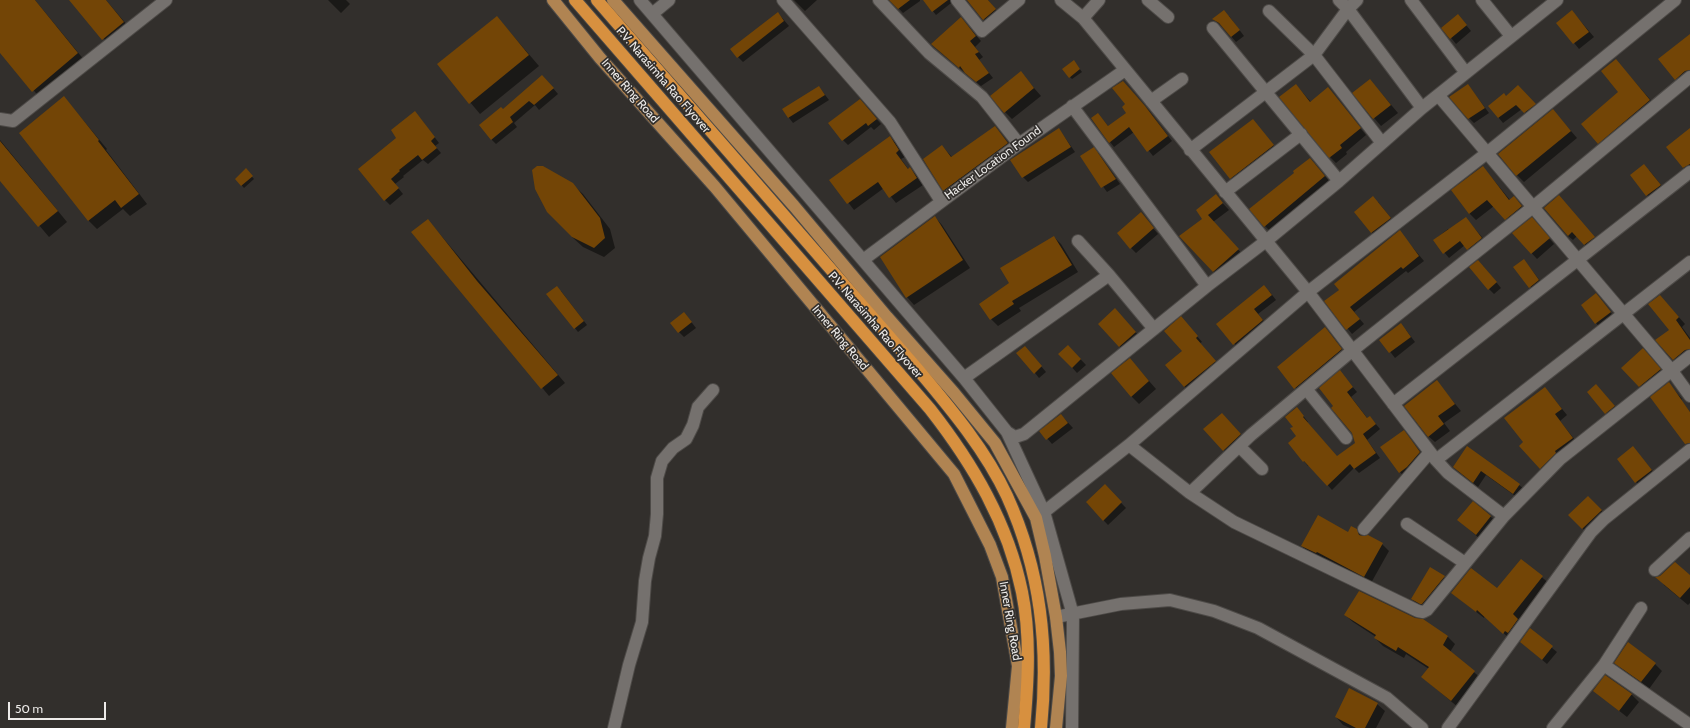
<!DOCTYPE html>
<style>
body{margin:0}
#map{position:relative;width:1690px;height:728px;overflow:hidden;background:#322f2c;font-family:Cabin,sans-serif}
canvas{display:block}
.scale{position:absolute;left:8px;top:702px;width:98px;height:18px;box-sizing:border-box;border:2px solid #edebe9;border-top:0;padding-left:5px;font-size:12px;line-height:14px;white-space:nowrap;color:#edebe9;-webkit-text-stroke:3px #322f2c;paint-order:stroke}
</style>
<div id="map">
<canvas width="1690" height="728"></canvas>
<div class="scale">50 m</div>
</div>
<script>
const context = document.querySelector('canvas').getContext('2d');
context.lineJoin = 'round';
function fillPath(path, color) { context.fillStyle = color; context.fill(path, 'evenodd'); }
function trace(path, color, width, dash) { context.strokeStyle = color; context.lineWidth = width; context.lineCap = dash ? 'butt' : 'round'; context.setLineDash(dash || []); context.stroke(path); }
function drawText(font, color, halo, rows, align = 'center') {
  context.font = font + ' Cabin,sans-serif'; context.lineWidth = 3.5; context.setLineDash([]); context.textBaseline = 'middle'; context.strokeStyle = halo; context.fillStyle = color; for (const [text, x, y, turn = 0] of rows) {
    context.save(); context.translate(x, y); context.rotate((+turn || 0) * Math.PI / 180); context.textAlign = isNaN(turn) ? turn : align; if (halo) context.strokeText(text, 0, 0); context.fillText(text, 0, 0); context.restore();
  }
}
const shadow = new Path2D(`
 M0,0H35L85,61L41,99L0,51Z
 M70,0H106L133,32L113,49Z
 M328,0H346L350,4L341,13Z
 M794,0H817L805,11Z
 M891,0H920V1L903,13Z
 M924,0H955L936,15Z
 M968,0H988L1000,15L989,25Z
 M778,13L789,26L743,62L738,57Z
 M1229,16L1244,36L1236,42L1223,27L1213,19Z
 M497,17L539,66L480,114L438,64Z
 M1577,17L1594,37L1579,49L1558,23Z
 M1462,20L1471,31L1456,44L1443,28Z
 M966,24L981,41L975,47L983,57L979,60L993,78L981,86L937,49Z
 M1690,35V80L1682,86L1676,79Z
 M1076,64L1082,72L1072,79L1070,77Z
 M1620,65L1655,105L1603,148L1599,143L1620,92Z
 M1021,73L1041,96L1012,119L1005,112Z
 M1370,80L1398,113L1381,126L1374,118Z
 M547,81L558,94L539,110L535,105L514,123L517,127L496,144L491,139L503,110Z
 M1296,85L1311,102L1328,89L1366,135L1346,152L1347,154L1336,163L1330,157Z
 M1468,85L1489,113L1474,123L1469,118Z
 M819,87L829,100L793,123L783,110Z
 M1127,87L1150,112L1172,141L1153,156L1134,132L1114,147L1110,142L1098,114L1109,127L1127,113Z
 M1518,87L1540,109L1530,117L1522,109L1503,123L1489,106L1507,97Z
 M64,97L107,149L106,150L147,204L130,216L123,209L97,229L88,220Z
 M865,106L881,124L874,130L871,127L848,145L843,140Z
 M1553,110L1577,138L1524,182L1517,175Z
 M420,118L439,143L435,146L441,153L428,164L423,160L403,176L404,177L395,184L403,194L390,205L385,200L398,138Z
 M1253,121L1280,153L1238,186L1230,178Z
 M995,127L1015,151L952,198L944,190L924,159L942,146L952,157Z
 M1059,129L1075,152L1028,182L1023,177Z
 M1690,129V174L1683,168Z
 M890,137L896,143L905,157L901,159L909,170L910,169L916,175L923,185L896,203L884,188L854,210L831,180Z
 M0,140L67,222L49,237L0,179Z
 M1098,153L1120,184L1107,192L1081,156Z
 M1310,159L1331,183L1271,232L1265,226L1296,173Z
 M1483,167L1510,200L1514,197L1528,213L1513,226L1494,206L1476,220L1469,213Z
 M246,170L254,179L244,188L236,179Z
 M1649,170L1665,190L1652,201L1631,175Z
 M572,184L583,194L610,229L615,248L604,257L583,247L572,237Z
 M1216,196L1229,210L1213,222L1245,257L1220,278L1213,272L1204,219Z
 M1559,196L1598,242L1589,249L1577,236L1573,240L1568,236Z
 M1378,202L1395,223L1377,238L1355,212Z
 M1141,214L1158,234L1136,253L1131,248Z
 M935,217L942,225L970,268L914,305L907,297Z
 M428,220L565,383L549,396L413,232Z
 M1470,223L1487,243L1473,254L1465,245L1449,258L1434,240L1448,229L1450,230Z
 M1537,224L1554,244L1537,259L1513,233Z
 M1054,237L1061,244L1078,272L1019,308L1021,311L998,326L991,319L1011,284Z
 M1404,237L1424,261L1408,273L1406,271L1354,312L1364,324L1352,334L1326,301Z
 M1524,260L1544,286L1535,292L1515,267Z
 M1483,266L1501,288L1494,294L1489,289Z
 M561,291L587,325L578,332L548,294Z
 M1269,291L1276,300L1258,314L1268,326L1239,349L1218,324Z
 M1660,296L1685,324L1682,327L1690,338V358L1680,366L1673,359L1670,330Z
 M1601,300L1615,318L1601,329L1582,306Z
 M1120,315L1140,337L1124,351L1099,324Z
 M689,319L696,328L684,337L679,332Z
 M1186,323L1202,342L1200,343L1220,367L1189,391L1184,386L1183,351Z
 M1325,328L1346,355L1300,393L1278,368Z
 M1406,330L1415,342L1395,358L1381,340Z
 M1068,346L1086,365L1077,373L1060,354Z
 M1030,353L1046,372L1039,378L1035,373Z
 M1648,355L1665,375L1644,391L1639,386Z
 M1130,359L1156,389L1139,404L1131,396Z
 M1340,372L1357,392L1351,397L1368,419L1370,417L1380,429L1367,440L1380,458L1359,473L1354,468L1332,490L1310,465L1308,466L1304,461L1294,427L1301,413L1308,422H1307L1337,457L1356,443L1353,433L1334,406Z
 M1437,382L1461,411L1444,423L1450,431L1435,442L1428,436Z
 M1669,384L1682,399L1681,400L1690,412V447L1686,443Z
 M1596,385L1619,411L1611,418L1606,413Z
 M1545,388L1567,415L1560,421L1579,445L1547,474L1541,468L1524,442Z
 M1222,414L1248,442L1231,458L1205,429Z
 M1061,415L1073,428L1052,444L1041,431Z
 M1403,431L1427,460L1407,480L1400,472Z
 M1633,447L1656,475L1641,487L1636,482Z
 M1467,448L1519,485L1524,489L1518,498L1486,475L1478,487L1459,472L1454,467Z
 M1105,486L1126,508L1108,525L1087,503Z
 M1588,497L1606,515L1587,533L1570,515Z
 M1473,503L1496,521L1481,540L1459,520Z
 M1356,530L1364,537L1382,544L1389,551L1371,583L1324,558L1323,559L1308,552L1302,546L1348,534Z
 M1521,560L1550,584L1511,640L1485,616L1484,618L1452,593L1498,590Z
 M1661,576H1690V603L1688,605L1664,585Z
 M1444,577L1449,582L1427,608L1417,604L1412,599Z
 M1345,615L1414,619L1448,637L1455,644L1450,652L1482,679L1459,708L1422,677L1429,669L1406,654L1404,658L1383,646L1375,638L1376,637L1353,622Z
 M1530,630L1557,652L1547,664L1521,642Z
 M1616,663L1655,664L1662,671L1649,689L1623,670Z
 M1594,691L1632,695L1639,702L1627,717Z
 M1377,704L1385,711L1376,728H1350L1343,725L1336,717Z`);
const building = new Path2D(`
 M0,0H35L78,53L32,92L0,53Z
 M69,0H106L124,22L102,40Z
 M889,0H910L898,9Z
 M923,0H948L932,12Z
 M967,0H988L996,9L983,20Z
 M1224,10L1240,30L1231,37L1219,23L1212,19Z
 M1572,10L1589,32L1573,44L1556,23Z
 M778,12L784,21L737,58L730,49Z
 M1458,14L1467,25L1450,39L1441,28Z
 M497,16L529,55L469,104L437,64Z
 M961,17L976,36L970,41L979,52L975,54L989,73L976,82L965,73L960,66L959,68L931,44Z
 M1690,34V70L1685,71L1675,80L1658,59Z
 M1616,59L1650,100L1598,144L1581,124L1618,92L1601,71Z
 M1074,60L1080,69L1069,78L1062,69Z
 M1021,71L1034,88L1004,113L990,96Z
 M542,75L554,88L534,105L529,101L510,117L513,122L491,140L479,125L501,107L503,109Z
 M1370,79L1391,105L1373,119L1352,93Z
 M1123,81L1145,106L1168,136L1147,152L1129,127L1109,143L1091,118L1098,113L1108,126L1126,113L1122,107L1125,104L1112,88Z
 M1296,84L1310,102L1328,87L1361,128L1340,145L1342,148L1329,158L1279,97Z
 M1468,84L1485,108L1468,119L1449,97Z
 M1518,85L1536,104L1524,113L1516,105L1498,118L1488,106L1504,93L1506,96Z
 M819,86L825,95L788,118L782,109Z
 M64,96L99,140L98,141L139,194L121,208L115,200L88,221L19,133Z
 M860,99L877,119L868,126L866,123L842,141L828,123Z
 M1553,109L1571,131L1516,176L1498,154Z
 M415,111L435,137L431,141L437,148L422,160L418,155L399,170L400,171L391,179L399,188L384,201L358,169L396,138L391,130Z
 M1253,119L1274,145L1230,179L1209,152Z
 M995,126L1008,143L943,191L923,159L942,145L951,157Z
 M1059,128L1071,147L1022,178L1010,160Z
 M1690,128V164L1683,168L1666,147Z
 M890,136L899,150L896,153L908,169L910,167L917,178L889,198L878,182L847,204L829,180Z
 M0,141L58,211L38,227L0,181Z
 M1094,147L1116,179L1101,188L1080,156Z
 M1310,158L1325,176L1264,227L1249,209L1294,173L1293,171Z
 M1644,164L1661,185L1646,196L1630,175Z
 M537,166H543L573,183L600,218L605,238L594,248L572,237L547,212L535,189L532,170Z
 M1483,166L1509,200L1514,196L1522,206L1505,220L1487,200L1469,214L1451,190Z
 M246,168L253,176L241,186L235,179Z
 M1216,194L1223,203L1208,215L1239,249L1213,272L1179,236L1202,219L1196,210Z
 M1559,195L1595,237L1584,245L1572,232L1568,236L1544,208Z
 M1373,196L1391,218L1371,233L1354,212Z
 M1141,212L1154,228L1130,249L1117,233Z
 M935,216L963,260L906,298L880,257Z
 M1466,217L1482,238L1467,250L1460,241L1443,254L1433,240Z
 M1532,217L1550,238L1531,254L1512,233Z
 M428,219L477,281L558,375L541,389L411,232Z
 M1400,230L1419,256L1403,269L1401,267L1350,307L1360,319L1346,330L1324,301L1339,290L1334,284Z
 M1054,236L1072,265L1012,301L1014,304L990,320L979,304L1009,283L1000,268Z
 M1524,259L1539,280L1529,288L1513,267Z
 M1478,260L1497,282L1488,290L1469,267Z
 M1264,285L1272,295L1254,309L1263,320L1233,345L1216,324Z
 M557,286L584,321L574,329L546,294Z
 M1596,293L1611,312L1595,324L1581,305Z
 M1660,295L1679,317L1676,320L1690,340V349L1685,350L1673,360L1655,340L1669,330L1648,304Z
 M1115,308L1136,332L1119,347L1098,324Z
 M684,312L692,322L678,333L670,323Z
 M1181,316L1198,336L1196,338L1216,361L1184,387L1165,365L1182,351L1164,331Z
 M1401,323L1411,337L1389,353L1379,340Z
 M1325,327L1342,349L1294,389L1277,367Z
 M1068,345L1081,359L1072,368L1058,354Z
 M1025,346L1042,366L1034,374L1016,353Z
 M1643,348L1661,369L1639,387L1621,368Z
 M1130,358L1149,381L1131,397L1111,373Z
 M1340,370L1353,387L1347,392L1367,418L1370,416L1376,424L1363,434L1376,453L1354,469L1350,464L1327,486L1304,461L1303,462L1288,443L1296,436L1290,428L1293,427L1285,417L1297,407L1304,416L1303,417L1337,456L1355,443L1352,433L1331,408L1333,406L1319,388Z
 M1437,380L1455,404L1438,416L1444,424L1428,437L1404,406Z
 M1669,382L1690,412V443L1685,444L1650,397Z
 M1596,384L1615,406L1605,414L1587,392Z
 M1545,387L1562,409L1555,414L1573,438L1555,451L1556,453L1540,469L1519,446L1523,442L1504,418Z
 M1222,413L1241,434L1223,451L1203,429Z
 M1061,414L1068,423L1046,440L1039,431Z
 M1404,430L1420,452L1407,467L1399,473L1380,447Z
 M1467,446L1520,484L1513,494L1481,471L1473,483L1453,467Z
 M1633,446L1652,470L1635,483L1617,459Z
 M1105,484L1122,502L1103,521L1086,502Z
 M1588,496L1602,510L1582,529L1568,515Z
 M1473,501L1491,516L1476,535L1457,520Z
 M1318,515L1348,532L1351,526L1357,529L1359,535L1363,536L1368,535L1383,543L1364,577L1317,552L1316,553L1301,546Z
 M1521,559L1543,576L1513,614L1518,619L1508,633L1505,631L1503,634L1477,610L1476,612L1451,593L1471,568L1497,588Z
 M1675,562L1690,575V587L1680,598L1655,577L1660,576Z
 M1430,567L1445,576L1422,604H1420L1411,599Z
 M1359,591L1415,618L1423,619L1448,636L1443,645L1475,671L1451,701L1421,677L1429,667L1398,647L1396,651L1374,638L1376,635L1344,615Z
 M1530,628L1553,646L1542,660L1520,642Z
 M1628,642L1656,663L1641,682L1614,663Z
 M1605,675L1632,694L1619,711L1593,691Z
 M1349,688L1378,703L1365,728H1356L1335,717Z`);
const minor = new Path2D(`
 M640,0L964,378L1007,432L1044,512L1073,615L1072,728
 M783,0L890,122L941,201
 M879,0L929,53L982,97L1019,144
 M957,0L982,31L1019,0
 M1061,0L1083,18L1308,292L1436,460L1448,473L1504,516
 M1148,0L1168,17
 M1339,0L1348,9L1422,108
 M1411,0L1466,73
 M1482,0L1511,36
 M1269,11L1314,55L1382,143
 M652,14L669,0
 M1083,18L1099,0
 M1213,28L1339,181
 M1438,95L1672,371L1690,396
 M1151,101L1182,79
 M1072,106L1207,286
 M0,119L13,121L166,0
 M1190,150L1314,55L1348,9L1357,0
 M1225,192L1301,134
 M1078,241L1109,275L1154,329
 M863,260L1019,144L1125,70
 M964,378L1109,275
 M1307,390L1346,438
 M1393,404L1690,172
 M1007,432L1015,437L1024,434L1207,286L1266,241L1339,181L1422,108L1557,0
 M1129,445L1190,493L1234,522L1418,611L1423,612L1427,610L1504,516L1560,459L1690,356
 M1240,447L1262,469
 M1436,460L1690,262
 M1190,493L1251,435L1353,350L1533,207L1690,77
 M1039,516L1129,445L1308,292L1487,153L1675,0
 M1407,524L1465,563
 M1364,529L1430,452
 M1655,570L1690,538
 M1056,617L1121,604L1170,600L1214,611L1258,628L1387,698L1422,728
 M1604,665L1690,725
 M614,728L629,665L642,622L645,581L649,558L655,536L657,514V478L662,461L673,448L686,439L693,425L698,407L713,390
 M1448,728L1591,532L1604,519L1690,450
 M1553,728L1604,665L1641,608`);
const major = new Path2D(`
 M553,0L600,58L715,187L954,474L990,545L1002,577L1018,666L1012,728
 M613,0L794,206L887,317L954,393L995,443L1036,518L1045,556L1056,617L1060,652L1061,676L1056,728`);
const highway = new Path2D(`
 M575,0L930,409C973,464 1008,523 1022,592C1031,636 1028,683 1024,728
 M597,0L920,372C952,410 986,451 1007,496C1041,571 1049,647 1041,728`);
const streetNames = [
 ["P.V. Narasimha Rao Flyover",663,80,49],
 ["Inner Ring Road",630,91,49],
 ["Hacker Location Found",993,163,-36],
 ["P.V. Narasimha Rao Flyover",875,325,49],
 ["Inner Ring Road",840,338,50],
 ["Inner Ring Road",1010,621,80]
];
fillPath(shadow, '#0007');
fillPath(building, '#734506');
trace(minor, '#4d4a47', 14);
trace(major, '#4d4a47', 14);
trace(highway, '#4d4a47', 14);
trace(minor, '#75716e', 12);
trace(major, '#b08452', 12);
trace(highway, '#d7903f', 12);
drawText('12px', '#edebe9', '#322f2c', streetNames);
</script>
